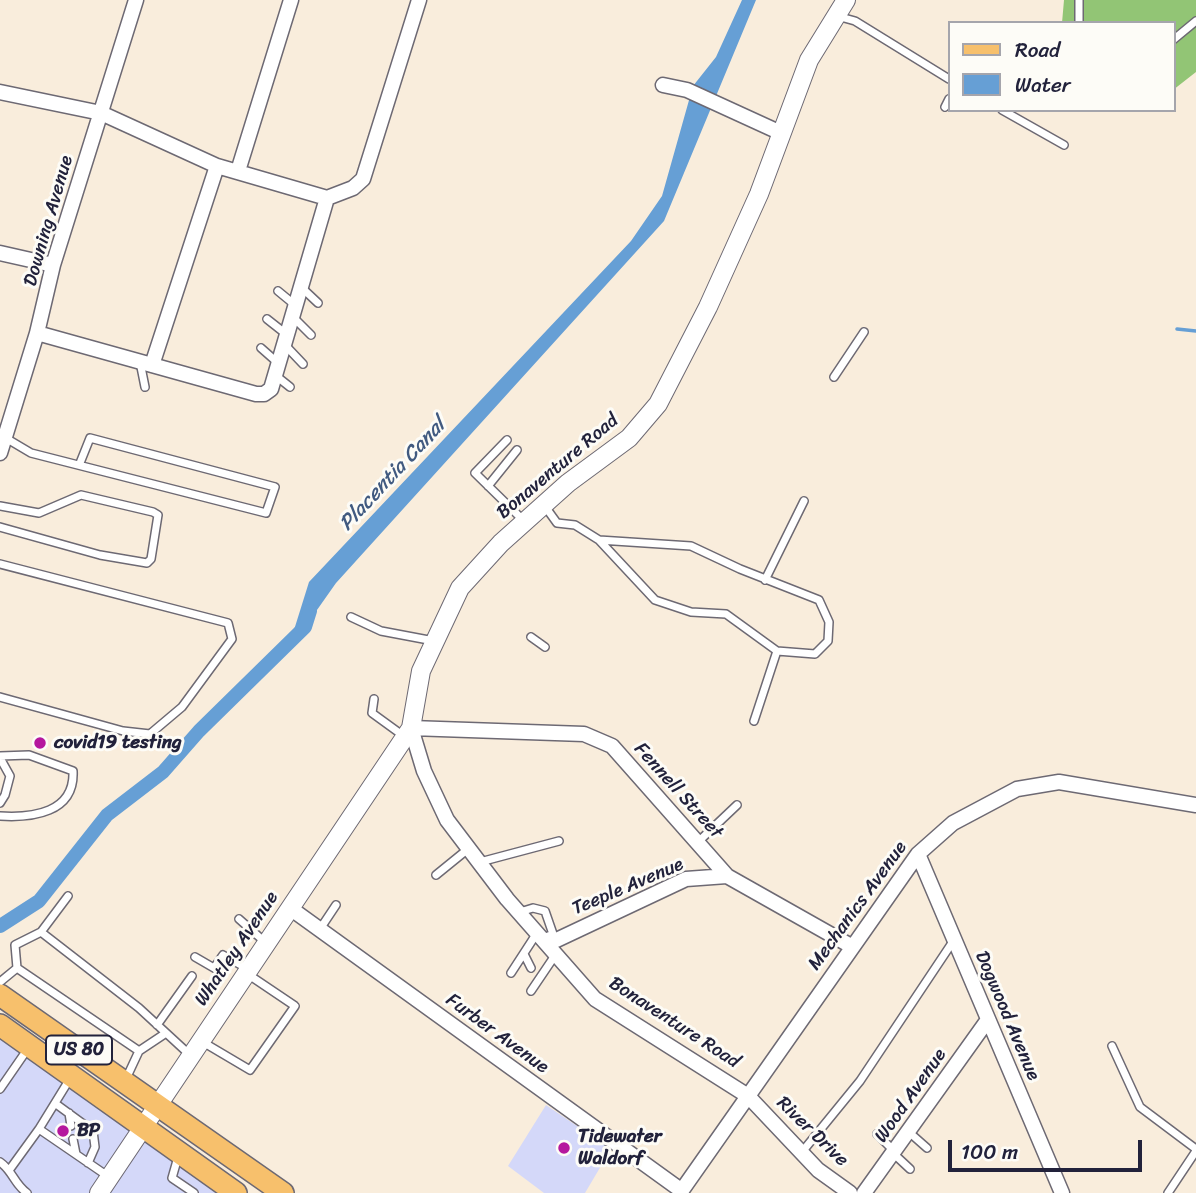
<!DOCTYPE html>
<style>
body{margin:0}
#map{position:relative;width:1196px;height:1193px;overflow:hidden;background:#f9eddc;font-family:Sriracha,sans-serif}
canvas{display:block}
.legend{position:absolute;left:948px;top:21px;width:228px;height:91px;box-sizing:border-box;background:#fdfcf7;border:2px solid #a5a5ac;margin:0;padding:9px 12px;list-style:none;font-size:21px;color:#22223b}
.legend li{display:flex;align-items:center;gap:14px;height:35px}
.legend b{width:35px;border:2px solid #a5a5ac}
.scale{position:absolute;left:948px;top:1140px;width:194px;height:32px;box-sizing:border-box;border:4px solid #22223b;border-top:0;padding-left:9px;font-size:21px;line-height:24px;white-space:nowrap;color:#22223b;-webkit-text-stroke:5px #fdfcf7;paint-order:stroke}
</style>
<div id="map">
<canvas width="1196" height="1193"></canvas>
<ul class="legend">
<li><b style="height:9px;background:#f7c06c"></b>Road</li>
<li><b style="height:19px;background:#669fd5"></b>Water</li>
</ul>
<div class="scale">100 m</div>
</div>
<script>
const context = document.querySelector('canvas').getContext('2d');
context.lineJoin = 'round';
function fillPath(path, color) { context.fillStyle = color; context.fill(path, 'evenodd'); }
function trace(path, color, width, dash) { context.strokeStyle = color; context.lineWidth = width; context.lineCap = dash ? 'butt' : 'round'; context.setLineDash(dash || []); context.stroke(path); }
function drawText(font, color, halo, rows, align = 'center') {
  context.font = font + ' Sriracha,sans-serif'; context.lineWidth = 6; context.setLineDash([]); context.textBaseline = 'middle'; context.strokeStyle = halo; context.fillStyle = color; for (const [text, x, y, turn = 0] of rows) {
    context.save(); context.translate(x, y); context.rotate((+turn || 0) * Math.PI / 180); context.textAlign = isNaN(turn) ? turn : align; if (halo) context.strokeText(text, 0, 0); context.fillText(text, 0, 0); context.restore();
  }
}
const built = new Path2D(`
 M0,1033L225,1193H0Z
 M546,1105L611,1149L585,1193H544L508,1166Z`);
const green = new Path2D(`
 M1064,0H1196V72L1173,90V23H1062Z`);
const water = new Path2D(`
 M742,0H756L664,221L336,583L305,627L199,731L294,630L309,582L631,241L662,196L693,86L716,57Z`);
const stream = new Path2D(`
 M1177,329L1196,331`);
const canal = new Path2D(`
 M0,926L39,901L107,815L163,772L199,731L305,627L310,611`);
const service = new Path2D(`
 M1079,0V23
 M837,16L855,21L949,79
 M1173,40L1196,21
 M945,107L949,99
 M1002,110L1064,145
 M301,287L318,303
 M278,291L295,305
 M292,316L311,335
 M267,319L286,334
 M284,344L303,364
 M261,348L278,363
 M140,362L145,387
 M275,375L290,387
 M834,377L864,332
 M4,437L31,453L266,513L275,487L90,438L80,463
 M507,440L475,473L524,521
 M488,486L517,450
 M544,505L557,523L575,525L599,540L691,546L740,569L819,600L829,622L828,641L815,654L777,651L726,614L691,612L655,600L599,540
 M0,506L39,513L81,495L153,512L158,515L151,559L147,563L100,555L0,527
 M0,564L228,623L232,639L182,707L150,734L123,731L0,697
 M765,580L804,501
 M351,617L381,631L434,641
 M531,637L545,647
 M374,699L372,713L405,737
 M754,721L777,651
 M0,756L29,755L73,771C75,813 32,818 0,816
 M0,758L10,776L5,795L0,803
 M698,842L737,805
 M480,862L559,841
 M436,875L468,849
 M520,912L533,908L545,911L553,934L546,937
 M239,919L266,943
 M320,929L336,905
 M41,932L139,1008L190,1055
 M524,954L531,968
 M195,957L214,968L223,955L248,969
 M17,968L15,945L41,932L68,896
 M511,973L537,933
 M0,982L17,968L139,1051L166,1033
 M531,991L556,954
 M157,1025L192,976
 M201,1041L250,1070L295,1006L246,973
 M1112,1046L1140,1107L1196,1149
 M71,1077L39,1129L109,1177
 M125,1081L139,1051
 M0,1089L29,1047
 M56,1104L93,1131L95,1147L88,1163
 M69,1113L71,1126
 M910,1133L927,1148
 M877,1134L894,1151
 M73,1139L76,1154
 M802,1152L860,1081L954,940
 M894,1154L910,1169
 M178,1157L172,1178L194,1193
 M0,1162C13,1171 14,1184 27,1193
 M10,1169L39,1129
 M1168,1193L1196,1151`);
const minor = new Path2D(`
 M663,85L687,90L781,133
 M0,92L101,113L217,166L327,198
 M238,171L291,0
 M0,253L53,265
 M37,333L256,394H264L271,389L327,198L353,188L363,179L419,0
 M152,365L217,166
 M0,453L37,333L53,265L136,0
 M918,854L1062,1193
 M290,908L682,1191
 M548,944L686,879L727,876
 M680,1193L906,871L918,854L953,823L1017,789L1059,782L1196,805
 M850,1193L818,1170L748,1096L595,999L507,899L447,820L424,771L411,728L584,734L612,746L727,876L851,946
 M864,1193L987,1021`);
const tertiary = new Path2D(`
 M99,1193L411,728L421,671L460,588L501,543L568,483L629,438L658,404L708,307L759,194L809,60L846,0`);
const primary = new Path2D(`
 M0,995L283,1193
 M0,1025L236,1193`);
const markers = [
 [40,743,7,"#b5179e"],
 [63,1131,7,"#b5179e"],
 [564,1148,7,"#b5179e"]
];
const shields = [
 [79,1050,66]
];
const shieldNames = [
 ["US 80",79,1050]
];
const streetNames = [
 ["Downing Avenue",49,221,-74],
 ["Bonaventure Road",558,467,-40],
 ["Fennell Street",678,791,48],
 ["Teeple Avenue",628,887,-23],
 ["Mechanics Avenue",858,906,-54],
 ["Whatley Avenue",237,949,-56],
 ["Dogwood Avenue",1007,1016,67],
 ["Bonaventure Road",674,1023,33],
 ["Furber Avenue",497,1034,36],
 ["Wood Avenue",911,1096,-55],
 ["River Drive",812,1132,44]
];
const poiNames = [
 ["covid19 testing",54,743],
 ["BP",77,1131],
 ["Tidewater",578,1137],
 ["Waldorf",578,1159]
];
const waterNames = [
 ["Placentia Canal",393,475,-47]
];
fillPath(built, '#d4d8f9');
fillPath(green, '#92c575');
fillPath(water, '#669fd5');
trace(stream, '#669fd5', 3.5);
trace(canal, '#669fd5', 14);
trace(service, '#6d6973', 10);
trace(minor, '#6d6973', 17);
trace(tertiary, '#6d6973', 20);
trace(primary, '#6d6973', 24);
trace(service, '#fff', 7);
trace(minor, '#fff', 14);
trace(tertiary, '#fff', 18);
trace(primary, '#f7c06c', 21);
for (const [x, y, r, color] of markers) { const dot = new Path2D(); dot.arc(x, y, r, 0, 2 * Math.PI); context.fillStyle = color; context.fill(dot); trace(dot, '#fdfcf7', 2.5); }
for (const [x, y, w] of shields) { const box = new Path2D(); box.roundRect(x - w / 2, y - 14.5, w, 29, 5); context.fillStyle = '#fdfcf7'; context.fill(box); trace(box, '#22223b', 2); }
drawText('bold 18px', '#22223b', null, shieldNames);
drawText('19px', '#22223b', '#fdfcf7', streetNames);
drawText('bold 19px', '#22223b', '#fdfcf7', poiNames, 'left');
drawText('italic 21px', '#415a80', '#fdfcf7', waterNames);
</script>
